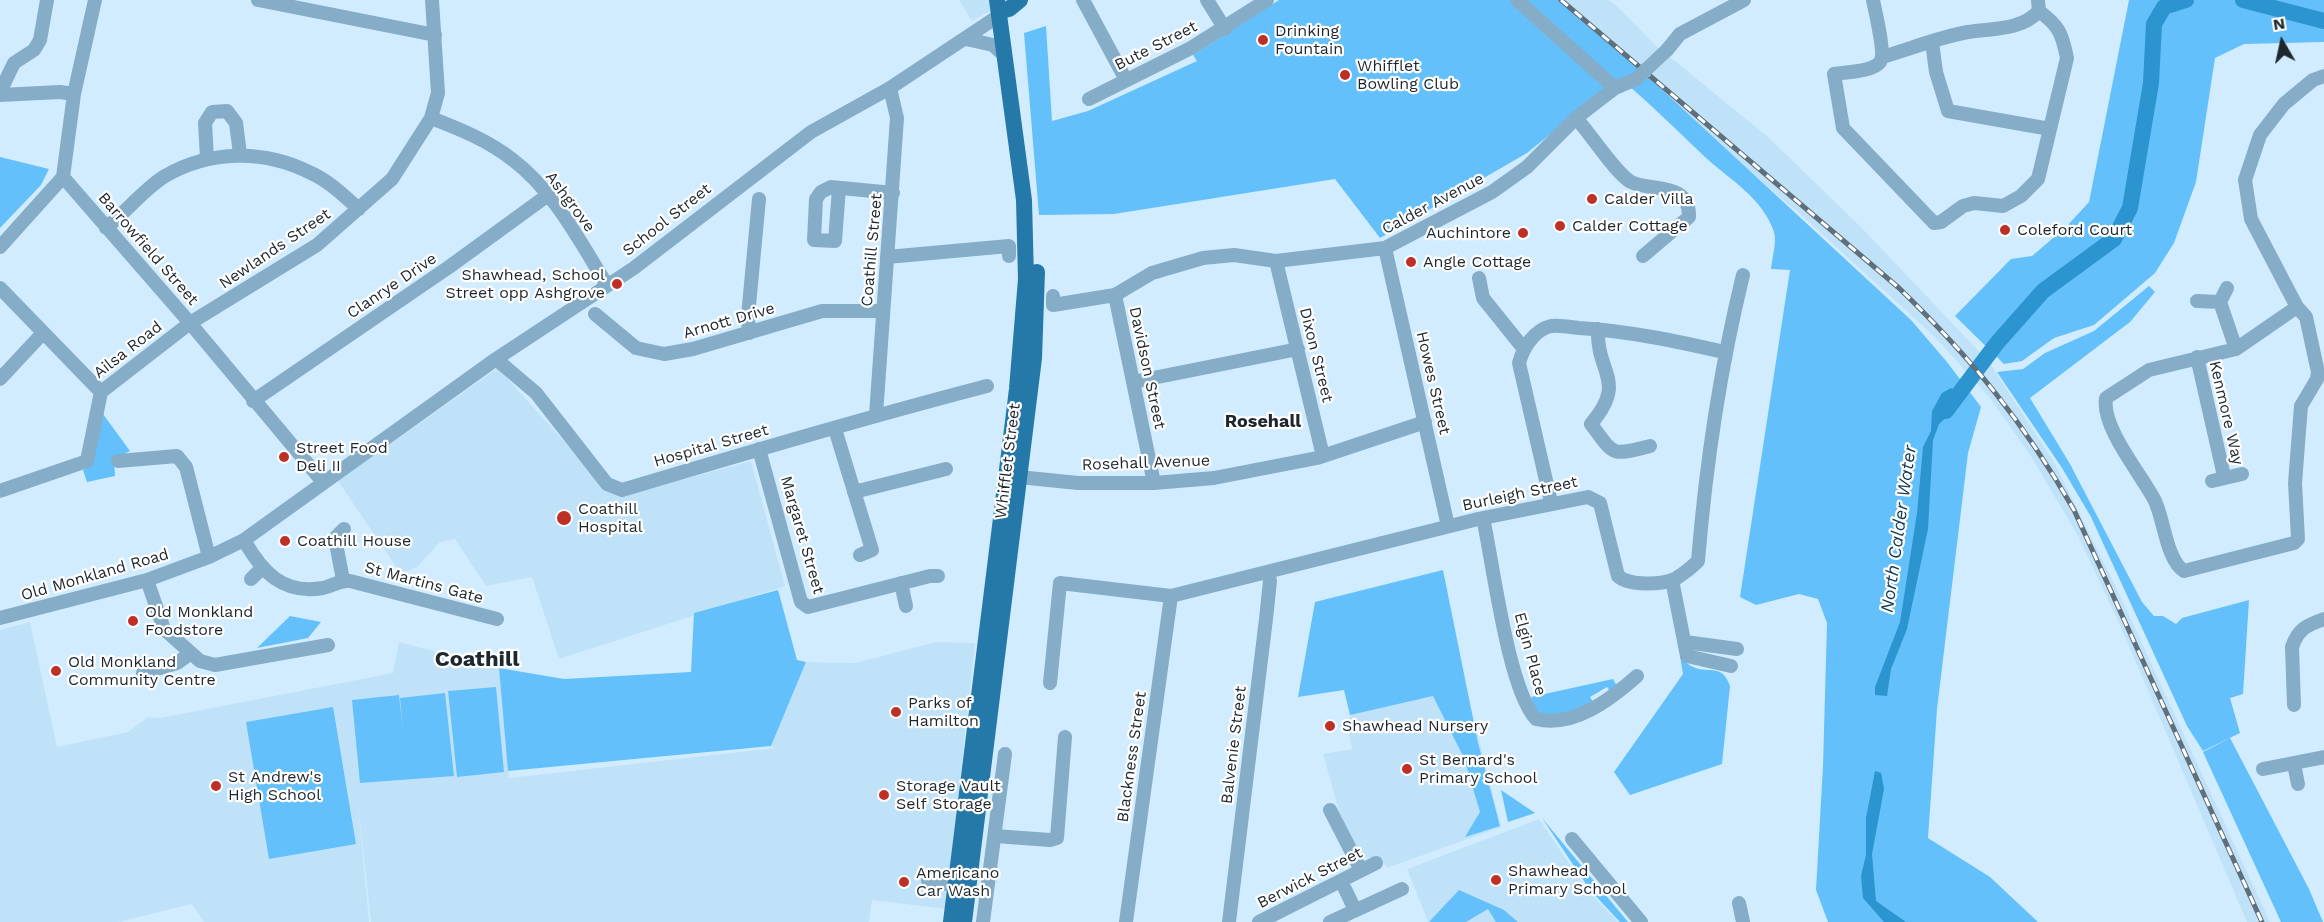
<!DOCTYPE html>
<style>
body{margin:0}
#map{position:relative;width:2324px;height:922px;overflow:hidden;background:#d2ecff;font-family:"Work Sans",sans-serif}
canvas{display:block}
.north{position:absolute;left:2252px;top:12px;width:60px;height:60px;-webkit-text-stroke:4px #fff;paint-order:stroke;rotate:351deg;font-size:16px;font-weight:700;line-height:24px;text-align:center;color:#1d272e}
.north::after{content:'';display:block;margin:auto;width:21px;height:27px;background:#1d272e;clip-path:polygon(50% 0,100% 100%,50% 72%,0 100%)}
</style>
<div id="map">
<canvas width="2324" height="922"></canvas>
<div class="north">N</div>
</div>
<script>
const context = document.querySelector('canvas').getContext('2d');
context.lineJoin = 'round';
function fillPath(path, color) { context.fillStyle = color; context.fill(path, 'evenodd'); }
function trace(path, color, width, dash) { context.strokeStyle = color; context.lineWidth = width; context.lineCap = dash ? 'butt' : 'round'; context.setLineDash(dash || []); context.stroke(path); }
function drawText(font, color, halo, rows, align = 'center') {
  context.font = font + ' "Work Sans",sans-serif'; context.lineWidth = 4.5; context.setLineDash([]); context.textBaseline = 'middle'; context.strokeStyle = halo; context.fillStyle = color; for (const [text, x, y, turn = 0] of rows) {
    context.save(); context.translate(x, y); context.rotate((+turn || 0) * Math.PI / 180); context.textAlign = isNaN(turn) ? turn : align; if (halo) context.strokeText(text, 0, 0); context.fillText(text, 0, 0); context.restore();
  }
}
const built = new Path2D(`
 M959,0H1001L1002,4L972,21Z
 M1550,0H1608L1618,7L1654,44L1767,136L1861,227L1989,362L2054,462L2117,589L2270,922H2247L2120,625L2077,534L2032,458L1990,398L1936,338L1801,215Z
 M498,368L597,478L621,496L751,461L785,586L559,659L532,577L486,586L455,539L440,542L417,567L401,574L338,481Z
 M30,622L57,747L128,732L148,717L160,718L393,673L399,642L499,668L509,778L775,748L771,746L806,662L855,663L936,642L975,643L946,909L872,900L869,922H371L357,794L369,922H204L192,904L118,922H0V630Z
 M1465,684L1501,827L1387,868L1378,855L1371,858L1362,857L1343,825L1323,754L1352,749L1346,720L1354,713Z
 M1539,819L1588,891L1618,922H1428L1407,869Z`);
const green = new Path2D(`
 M1279,0H1559L1631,61L1911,320L1947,362L1981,407L1968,453L1937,709L1928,838L1990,877L2038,922H1828L1816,890L1823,766L1827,623L1818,599L1799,594L1756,605L1740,597L1790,270L1771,269C1772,258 1777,242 1774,232C1763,198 1730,180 1705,157C1677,130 1650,104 1620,78L1527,153L1380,238L1335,179L1114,214L1039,215L1024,33L1046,26L1052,121L1088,111L1197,61L1193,55Z
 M2129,0H2324V42L2244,44L2215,58L2196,182L2174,243L2155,273L2094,325L2054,338L2022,361L2004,364L1955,316L2011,259L2032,256L2066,227L2089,202Z
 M0,157L49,169L41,185L0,228Z
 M2149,286L2155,292L2130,322L2030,398L2070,464L2142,602L2154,616H2163L2176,624L2182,618L2249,600L2243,694L2230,698L2240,733L2203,751L2187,726L2091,517L2062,468L1997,372L2023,369L2045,353L2094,331Z
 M103,414L130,451L114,459L115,476L87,482L83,470L90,465Z
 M1443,570L1478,743L1500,826L1465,837L1480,812L1464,758L1433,696L1350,715L1344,690L1298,697L1315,602Z
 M778,590L797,660L806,662L771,746L508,771L499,668L564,679L691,672L694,613Z
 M290,616L321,622L308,638L257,648Z
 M1680,656C1683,659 1687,664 1691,666C1708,675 1722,662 1730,686L1722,764L1630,795L1614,772L1683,674Z
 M1613,679L1618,688L1611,693L1607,687L1590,697L1595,705L1563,717L1536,713L1531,697Z
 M496,687L504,772L457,777L448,691Z
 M445,693L454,776L360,783L352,700L399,695L403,731L400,698Z
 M333,707L356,844L269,859L246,722Z
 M2230,738L2309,889L2323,922H2281L2203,752Z
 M1501,790L1535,813L1508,822Z
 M1542,818L1628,922H1620L1590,890Z
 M1459,890L1504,910L1518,922H1496L1488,909L1466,922H1429Z`);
const water = new Path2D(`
 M1951,388L1961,396L1950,414L1939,424L1933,440L1928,529L1907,629L1891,669L1887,696L1875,695V687L1900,622L1917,513L1923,447L1931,431L1932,411L1942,393Z
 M1875,771L1881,773L1884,789L1872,854L1876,901L1906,922H1884L1863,898L1861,876L1866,855V818Z`);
const river = new Path2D(`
 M2243,0L2324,21
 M1946,411L1997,343L2043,291L2114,239L2130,208L2151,83L2154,24L2164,7L2186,0`);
const minor = new Path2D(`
 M95,0L74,94L63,177L190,323L323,482
 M258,0L435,35
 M1083,0L1126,80
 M1207,0L1225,29
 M1517,0L1615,88
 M1873,0C1875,11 1886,54 1880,62C1873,72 1845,72 1834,74L1843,128L1934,223L1941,222L1963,206L1974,203L2003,206L2021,196L2038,179L2067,58C2062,33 2059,26 2039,11
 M966,39L993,45L1005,56
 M1932,42L1936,72L1948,111L2050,129
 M1667,50L1680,34L1744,0
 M1882,57C1910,49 1939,37 1968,32C1991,28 2021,31 2039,11L2038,0
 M0,92L14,63L34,50L40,40L47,0
 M0,95L60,92L74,94
 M1089,99L1191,48L1267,0
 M431,118C460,129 489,141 513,160C554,191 580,242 607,285
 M1576,118C1590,133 1616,174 1631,182C1651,192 1690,181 1689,217L1643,256
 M207,158L205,123L212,112L227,111L236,123L240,154
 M839,188L835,241L814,240L816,199L821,192L831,187L893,193
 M106,228C126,212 144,189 165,176C210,150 264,149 311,173C329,181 344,196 359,209
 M0,247L63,177
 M1385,248L1448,526
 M887,257L1009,246V256
 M1276,261L1323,456
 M1479,278L1483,298L1524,349
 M0,288L101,392
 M1115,295L1154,483
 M1053,296V305L1115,295L1152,273L1203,258L1234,255L1276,261L1385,248L1492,192L1527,167L1576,118L1615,88L1636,79
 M2197,301L2220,302L2227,288
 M2220,302L2236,349
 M2297,307L2306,317L2318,372L2317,379L2301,406L2295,483L2298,539L2294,543L2184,571C2166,560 2164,517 2154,499C2141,474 2101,427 2106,398L2149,370L2236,349Z
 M2297,307L2251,219L2245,180L2260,135L2284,104L2313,80L2324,76
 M595,314L636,348L664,354L693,349L822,311H883
 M1598,329C1596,374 1628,380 1591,424C1615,456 1610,456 1650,446
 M749,333L748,316L759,199
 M2197,357L2224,476
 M496,359L536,393L607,484L622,490C743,454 864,418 987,386
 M0,379L42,334
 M1133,382L1298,349
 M253,401L449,267L548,195
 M876,415L897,118L890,88
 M835,429L872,550L860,555
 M759,449L801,602L808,607L930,576H938
 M118,461L177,456L186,467L209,557
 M1009,476L1078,483H1154L1214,478L1317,458L1425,422
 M2212,481L2242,474
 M0,491L87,461L101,392L190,323L317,245L392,179L431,118L438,93L432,0
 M854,492L946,469
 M1551,502L1519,363C1523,348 1534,330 1551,326C1559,325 1571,327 1579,328C1628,331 1676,341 1724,352
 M1483,518C1493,563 1508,689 1536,719C1574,728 1611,699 1637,676
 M244,540C262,572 283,595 323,588C333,586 339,580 350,581L497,619
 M251,579L263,567
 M147,580L164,629L200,661L215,665L328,645
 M343,580L335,538L344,529
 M1672,580L1687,656L1731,666
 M901,583L906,606
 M0,618L147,580L209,557L244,540L496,359L634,268L811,132L890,88L1006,11
 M1685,642L1737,649
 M143,673L177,663L191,653
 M1050,683L1060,583L1171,596L1478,519L1588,497L1600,503L1618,576C1629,586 1661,585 1675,579C1683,574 1691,568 1698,561C1706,463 1720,369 1743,275
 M2294,705L2292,647C2298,629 2307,625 2324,619
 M2294,764L2298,784
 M2263,769L2324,757
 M1330,810L1361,870
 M995,836L1050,840L1057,838L1065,737
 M1572,839L1641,922
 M928,881L955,885
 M1345,889L1355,910
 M1739,903L1743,922
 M983,922L1005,754
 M1126,922L1171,596
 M1229,922L1266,619L1270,581L1268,572
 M1259,922L1376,863
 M1330,922L1402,889`);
const major = new Path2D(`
 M1009,9L1020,0
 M951,922L1017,389L1026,279L1024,200L997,0
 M964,922L1034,358L1037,272`);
const rail = new Path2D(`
 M1561,0L1899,288C1972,359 2023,421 2074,510L2262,922`);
const minorBridge = new Path2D(`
 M1636,79L1667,50`);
const markers = [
 [1263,40,6,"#be3026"],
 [1345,75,6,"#be3026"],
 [1592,199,6,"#be3026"],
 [1560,226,6,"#be3026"],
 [2005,230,6,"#be3026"],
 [1523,233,6,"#be3026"],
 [1411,262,6,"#be3026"],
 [617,284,6,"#be3026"],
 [284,457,6,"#be3026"],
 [564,518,8,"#be3026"],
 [285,541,6,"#be3026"],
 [133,621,6,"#be3026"],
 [56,671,6,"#be3026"],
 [896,712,6,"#be3026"],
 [1330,726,6,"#be3026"],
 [1407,769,6,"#be3026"],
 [216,786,6,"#be3026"],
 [884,795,6,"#be3026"],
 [1496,880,6,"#be3026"],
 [904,882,6,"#be3026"]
];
const poiNames = [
 ["Drinking",1275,31],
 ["Fountain",1275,49],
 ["Whifflet",1357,66],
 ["Bowling Club",1357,84],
 ["Calder Villa",1604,199],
 ["Calder Cottage",1572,226],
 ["Coleford Court",2017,230],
 ["Auchintore",1511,233,"right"],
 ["Angle Cottage",1423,262],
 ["Shawhead, School",605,275,"right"],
 ["Street opp Ashgrove",605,293,"right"],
 ["Street Food",296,448],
 ["Deli II",296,466],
 ["Coathill",578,509],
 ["Hospital",578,527],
 ["Coathill House",297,541],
 ["Old Monkland",145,612],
 ["Foodstore",145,630],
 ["Old Monkland",68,662],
 ["Community Centre",68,680],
 ["Parks of",908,703],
 ["Hamilton",908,721],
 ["Shawhead Nursery",1342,726],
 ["St Bernard's",1419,760],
 ["Primary School",1419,778],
 ["St Andrew's",228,777],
 ["High School",228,795],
 ["Storage Vault",896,786],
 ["Self Storage",896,804],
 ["Shawhead",1508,871],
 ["Primary School",1508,889],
 ["Americano",916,873],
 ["Car Wash",916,891]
];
const streetNames = [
 ["Bute Street",1156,46,-27],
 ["Ashgrove",570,202,53],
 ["Calder Avenue",1433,204,-28],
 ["School Street",667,220,-38],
 ["Barrowfield Street",148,249,49],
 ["Newlands Street",275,249,-34],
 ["Coathill Street",872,250,-85],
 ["Clanrye Drive",392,286,-34],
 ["Arnott Drive",729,321,-16],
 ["Ailsa Road",128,350,-38],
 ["Dixon Street",1316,355,76],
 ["Davidson Street",1147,368,78],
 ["Howes Street",1433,383,77],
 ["Kenmore Way",2226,413,77],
 ["Hospital Street",711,446,-16],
 ["Whifflet Street",1008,461,-83],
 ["Rosehall Avenue",1146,463,-2],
 ["Burleigh Street",1520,494,-12],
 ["Margaret Street",802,535,74],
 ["Old Monkland Road",95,575,-16],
 ["St Martins Gate",424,583,15],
 ["Elgin Place",1530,654,75],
 ["Balvenie Street",1234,745,-83],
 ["Blackness Street",1132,757,-82],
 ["Berwick Street",1310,878,-27]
];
const neighbourhoodNames = [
 ["Rosehall",1263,422]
];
const waterNames = [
 ["North Calder Water",1899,529,-82]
];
const districtNames = [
 ["Coathill",477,660]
];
fillPath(built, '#c0e2f9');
fillPath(green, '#63c0fa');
fillPath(water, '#2c94cf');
trace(river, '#2c94cf', 16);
trace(minor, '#86adc8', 14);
trace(major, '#2579a9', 16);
trace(rail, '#5f6f7b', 5);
trace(rail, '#fff', 3, [9]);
trace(minorBridge, '#86adc8', 14);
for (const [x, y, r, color] of markers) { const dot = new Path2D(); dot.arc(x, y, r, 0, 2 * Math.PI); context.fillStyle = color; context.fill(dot); trace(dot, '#fff', 2); }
drawText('16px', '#1d272e', '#fff', poiNames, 'left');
drawText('16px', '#1d272e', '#fff', streetNames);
drawText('bold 18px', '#1d272e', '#fff', neighbourhoodNames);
drawText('italic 18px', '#0f3951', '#fff', waterNames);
drawText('bold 22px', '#1d272e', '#fff', districtNames);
</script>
